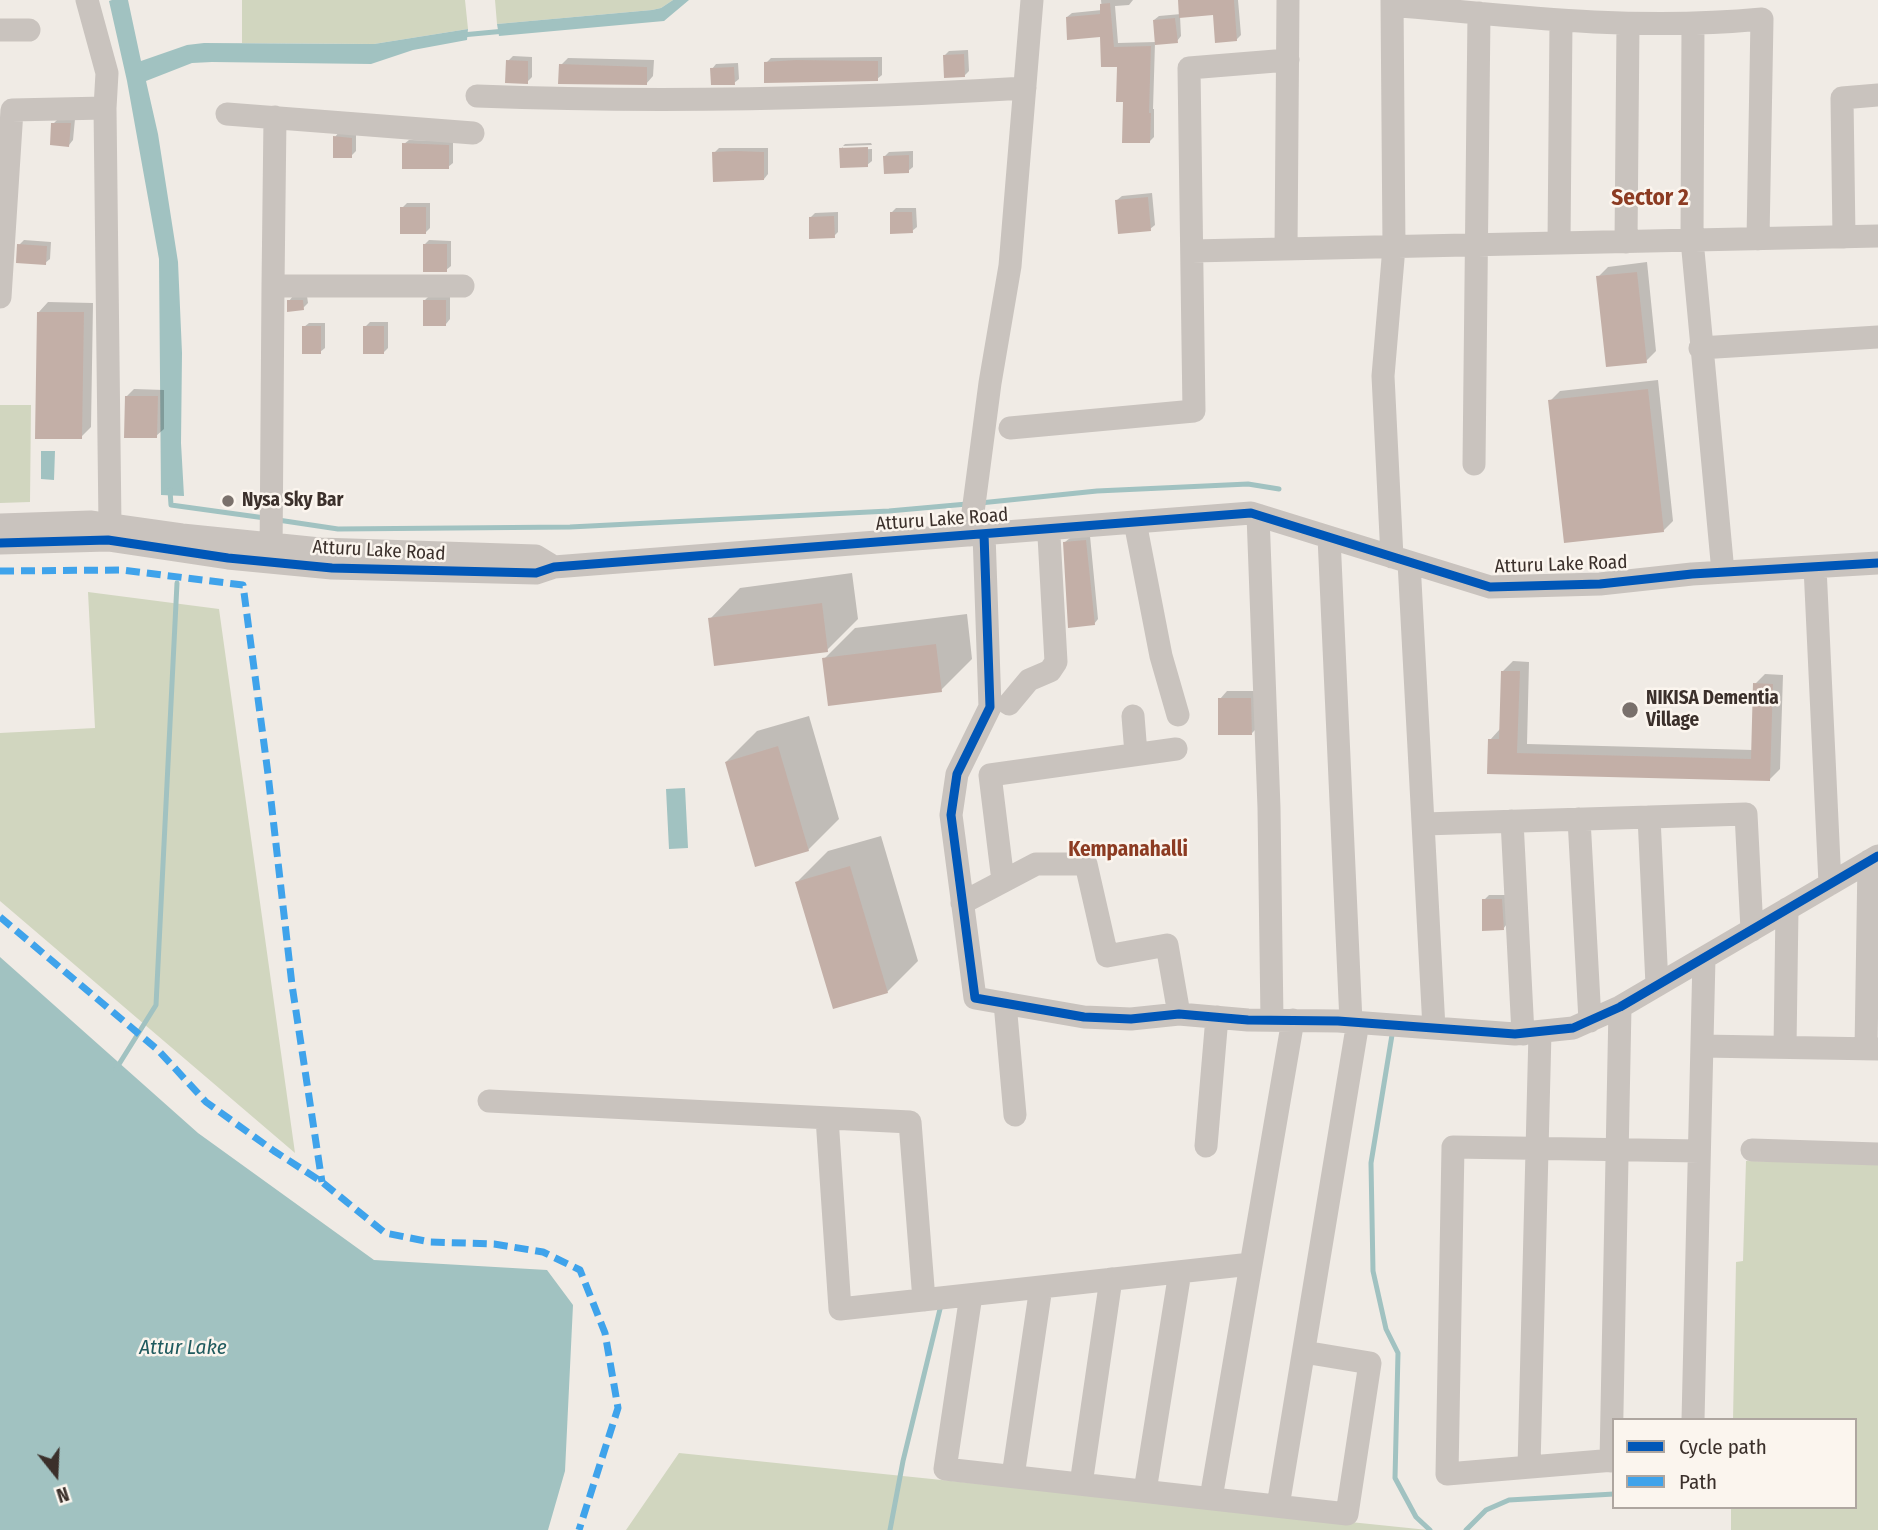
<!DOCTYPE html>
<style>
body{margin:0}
#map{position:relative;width:1878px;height:1530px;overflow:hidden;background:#f0ebe5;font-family:"Fira Sans Condensed",sans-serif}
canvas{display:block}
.legend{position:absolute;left:1612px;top:1418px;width:245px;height:91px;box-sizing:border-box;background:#fbf5ee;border:2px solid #aea6a0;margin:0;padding:9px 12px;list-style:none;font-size:21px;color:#3b302b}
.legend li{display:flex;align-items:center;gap:14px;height:35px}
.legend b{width:35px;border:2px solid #aea6a0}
.north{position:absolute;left:21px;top:1439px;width:70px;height:70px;-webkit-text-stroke:5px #fbf5ee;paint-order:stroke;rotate:162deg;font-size:19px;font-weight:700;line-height:28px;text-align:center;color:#3b302b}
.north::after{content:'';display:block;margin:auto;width:24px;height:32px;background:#3b302b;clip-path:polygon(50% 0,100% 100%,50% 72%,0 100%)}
</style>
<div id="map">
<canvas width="1878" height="1530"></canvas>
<ul class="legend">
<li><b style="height:9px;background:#0057b8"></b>Cycle path</li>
<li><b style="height:9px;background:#3fa3eb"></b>Path</li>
</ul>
<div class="north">N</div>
</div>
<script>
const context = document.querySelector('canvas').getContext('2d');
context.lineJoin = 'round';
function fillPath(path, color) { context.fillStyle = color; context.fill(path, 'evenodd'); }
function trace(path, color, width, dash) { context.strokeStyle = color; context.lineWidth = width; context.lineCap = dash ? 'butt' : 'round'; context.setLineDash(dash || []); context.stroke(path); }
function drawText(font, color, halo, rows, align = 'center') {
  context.font = font + ' "Fira Sans Condensed",sans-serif'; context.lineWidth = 5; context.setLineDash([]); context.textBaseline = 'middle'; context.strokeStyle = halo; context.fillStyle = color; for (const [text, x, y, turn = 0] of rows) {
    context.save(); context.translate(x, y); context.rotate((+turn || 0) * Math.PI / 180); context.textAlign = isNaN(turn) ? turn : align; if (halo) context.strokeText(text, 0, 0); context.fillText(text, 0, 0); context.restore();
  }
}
const green = new Path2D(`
 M242,0H465L468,29L374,44L242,43Z
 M495,0H673L661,8L652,10L497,24Z
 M0,405H31L30,502L0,503Z
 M88,592L219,609L295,1153L0,901V733L95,728Z
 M1746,1161L1878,1163V1530H1731V1507H1855V1420H1733L1736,1262L1743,1261Z
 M679,1453L1428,1530H626Z`);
const water = new Path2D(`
 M112,0H128L141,61L187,45L204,43L374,44L468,29L467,40L413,50L371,64L212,62L192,63L146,81L158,134L178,262L182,353L181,443L184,496L161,495L159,259L127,81L109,1Z
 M673,0H689L664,21L499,36L497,24L652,10L661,8Z
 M41,451H55L54,480L41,479Z
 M685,788L688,848L669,849L666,789Z
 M0,957L198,1133L374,1260L547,1270L573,1305L565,1471L548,1530H0Z`);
const shadow = new Path2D(`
 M1101,0H1133L1129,5L1115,6L1118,43L1156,42L1154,20L1159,16L1181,14L1179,0H1238L1241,35L1236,40L1214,13L1180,16L1181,36L1177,41L1155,43L1153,109H1154V137L1150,141L1124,100L1118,65L1102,35L1067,17L1072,13L1102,10Z
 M968,50L969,71L964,76L945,55L949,51Z
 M513,56L532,57V77L527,82L508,61Z
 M882,57V75L877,79L766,63L771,58Z
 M568,58L654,60L653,76L646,84L561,65Z
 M738,63L739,79L734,83L712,69L716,64Z
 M58,119H75L73,140L69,145L53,124Z
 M339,132L356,134V151L351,156L335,137Z
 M409,140L453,141V163L448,167L404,144Z
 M871,143L872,145L843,146L845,144Z
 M843,147V150L872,149V161L867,165L841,149Z
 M719,148H768V174L764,179L714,153Z
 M913,151V167L908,171L885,156L889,152Z
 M1152,193L1155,225L1150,229L1117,200L1122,196Z
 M407,203H430V228L425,233L402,208Z
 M896,208H916L917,227L912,231L891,213Z
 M838,212V232L834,236L811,217L815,213Z
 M24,240L51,242L50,259L45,263L19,245Z
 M429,240L451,241V266L446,270L424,245Z
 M1647,262L1656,351L1646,361L1598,277L1608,267Z
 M293,296H307L308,303L303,308L289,301Z
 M429,296H450V319L446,324L424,301Z
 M48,302L93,303L91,427L81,437L38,313Z
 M370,322H388V348L383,353L365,327Z
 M309,323H325V348L320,352L304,327Z
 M1658,380L1673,521L1663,531L1550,401L1560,391Z
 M134,389L164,390V429L156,436L126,397Z
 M1090,536L1098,619L1094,624L1065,542L1070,538Z
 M852,573L858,619L827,650L710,619L740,588Z
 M967,614L972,659L941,690L824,659L855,628Z
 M1513,661L1529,662L1527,744L1753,750L1755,684L1765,674L1783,675L1780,769L1770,779L1489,772L1490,740L1500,729L1503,671Z
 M1227,691H1258L1259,726L1252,733L1220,699Z
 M809,716L839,819L808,850L726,762L757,731Z
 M881,836L918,961L887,992L797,882L828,851Z
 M1489,895H1506L1507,924L1503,929L1484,900Z`);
const stream = new Path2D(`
 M462,35L505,31
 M170,490L171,505L265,518
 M980,503L1097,491L1248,484L1279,489
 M278,520L338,529L570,527L889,511L967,504
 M1392,1035L1371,1163L1373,1271L1386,1329L1398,1353L1395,1478L1416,1517L1430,1530
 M116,1069L156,1005L177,583
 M890,1530L903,1461L940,1309
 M1466,1530L1486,1510L1509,1500L1614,1494`);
const building = new Path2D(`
 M1178,0H1234L1237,41L1215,43L1213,15L1179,18Z
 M1110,3L1114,47L1151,46L1149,113H1151L1150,143H1122L1123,102H1116L1117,67H1101L1100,37L1067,40L1066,17L1100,14V4Z
 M1175,18L1178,43L1155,45L1153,20Z
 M964,54L965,77L944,78L943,55Z
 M506,60L528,61V84L505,83Z
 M796,60L878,61V81L764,83V62Z
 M559,64L647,67V85L558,84Z
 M734,67L735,85H711L710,68Z
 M51,123H71L69,147L50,145Z
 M333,136L352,138V158H333Z
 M402,143L449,145V169H402Z
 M868,147V167L840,168L839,148Z
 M736,151L764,152V180L713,182L712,152Z
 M909,155V173L884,174L883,156Z
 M1148,197L1151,231L1118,234L1115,200Z
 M400,207H426V234H400Z
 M890,212H912L913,233L890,234Z
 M834,216L835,238L809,239V217Z
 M17,244L47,246L46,265L16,263Z
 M423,244H447V272H423Z
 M1637,272L1647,363L1606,367L1596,276Z
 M287,300H303L304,310L287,312Z
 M423,300H446V326H423Z
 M37,312H84L82,439H35Z
 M302,326H321V354H302Z
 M363,326H384V354H363Z
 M1648,389L1664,532L1564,543L1548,400Z
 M125,396H158L157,438H124Z
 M1086,540L1095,625L1068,628L1063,542Z
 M822,603L828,652L714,666L708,618Z
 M936,644L942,692L828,706L822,658Z
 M1501,671H1520L1517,753L1751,759L1753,683L1773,684L1770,781L1487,774L1488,739H1499Z
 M1218,698H1251L1252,735H1218Z
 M778,746L809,851L755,867L725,762Z
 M850,866L888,993L833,1009L795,882Z
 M1482,899H1502L1504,930L1482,931Z`);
const minor = new Path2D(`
 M87,0L107,73L105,108L110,525
 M1392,5C1518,17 1636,31 1762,19L1758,239
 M1693,25L1692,240L1723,572
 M0,30H29
 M477,96C660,103 842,99 1025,88
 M227,114L473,133
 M1844,237L1842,98L1878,95
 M1626,242L1628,24
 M1559,243L1561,22
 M1286,249L1288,0
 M1192,251L1878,236
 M273,286L275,117
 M0,297L12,110L105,108
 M1700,348L1878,337
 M1010,428L1194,411L1189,68L1288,60
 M1474,464L1479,13
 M1258,515L1269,808L1272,1020
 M1135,522L1161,656L1178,715
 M0,525L90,522L182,535L320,549L536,556L554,567
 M984,534L990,707L957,774L951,815L975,998L1084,1017L1131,1019L1179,1014L1248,1020L1338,1021L1515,1034L1573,1028L1620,1007L1878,856
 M970,535L990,383L1010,266L1032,0
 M1329,537L1351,1022
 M0,543L108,540L228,558L332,568L536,573L554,567L1251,513L1490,587L1600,584L1692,574L1878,563
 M1392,557L1383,376L1394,247L1392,0
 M271,558L273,286H463
 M1409,562L1434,1028
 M1815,567L1830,884
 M1009,704L1029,680L1050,671L1056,662L1049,536
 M1133,716L1136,754
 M1649,817L1657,985
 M1579,819L1590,1021
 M1512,821L1523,1034
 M1424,824L1746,814L1752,930
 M1003,881L990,775L1176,749
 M962,903L1036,864H1086L1107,956L1167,945L1179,1014
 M1005,1003L1015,1115
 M1702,1046L1878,1049
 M1785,1047L1787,909
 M1866,1049L1869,861
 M489,1101L910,1122L924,1300
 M827,1118L840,1309L1251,1264
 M1206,1146L1217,1017
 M1752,1150L1878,1154
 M971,1295L945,1469L1347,1514L1370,1363L1304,1352
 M1693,1420L1704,958
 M1614,1460L1447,1474L1453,1147L1699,1151
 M1611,1461L1620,1007
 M1529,1467L1540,1032
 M1013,1476L1041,1287
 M1081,1484L1111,1279
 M1145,1491L1180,1272
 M1211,1498L1293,1020
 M1278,1506L1358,1022`);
const quiet = new Path2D(`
 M0,571L122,570L243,585L268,774L292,985L322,1182
 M0,917L158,1050L206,1102L274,1151L322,1182L385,1233L430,1242L494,1244L543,1252L580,1270L605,1333L618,1408L579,1530`);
const cycleway = new Path2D(`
 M984,534L990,707L957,774L951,815L975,998L1084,1017L1131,1019L1179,1014L1248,1020L1338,1021L1515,1034L1573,1028L1620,1007L1878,856
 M0,543L108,540L228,558L332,568L536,573L554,567L1251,513L1490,587L1600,584L1692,574L1878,563`);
const markers = [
 [228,501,7,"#7a716c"],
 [1630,710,9,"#7a716c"]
];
const poiNames = [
 ["Nysa Sky Bar",242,501],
 ["NIKISA Dementia",1646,699],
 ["Village",1646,721]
];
const streetNames = [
 ["Atturu Lake Road",942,520,-4],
 ["Atturu Lake Road",379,551,3],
 ["Atturu Lake Road",1561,565,-2]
];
const neighbourhoodNames = [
 ["Kempanahalli",1128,850]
];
const waterNames = [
 ["Attur Lake",183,1348]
];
const quarterNames = [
 ["Sector 2",1650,199]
];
fillPath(green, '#d1d6bf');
fillPath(water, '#a1c2c1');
fillPath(shadow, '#0003');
trace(stream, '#a1c2c1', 5);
fillPath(building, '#c3afa7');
trace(minor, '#c9c3be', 23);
trace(quiet, '#3fa3eb', 7, [14, 7]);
trace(cycleway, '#0057b8', 9);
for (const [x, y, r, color] of markers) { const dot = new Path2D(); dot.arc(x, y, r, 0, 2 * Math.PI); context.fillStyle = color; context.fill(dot); trace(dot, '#fbf5ee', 2.5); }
drawText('bold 19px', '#3b302b', '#fbf5ee', poiNames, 'left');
drawText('19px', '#3b302b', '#fbf5ee', streetNames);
drawText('bold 21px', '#8c3b22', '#fbf5ee', neighbourhoodNames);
drawText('italic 21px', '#1f5a5e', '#fbf5ee', waterNames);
drawText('bold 23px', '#8c3b22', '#fbf5ee', quarterNames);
</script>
